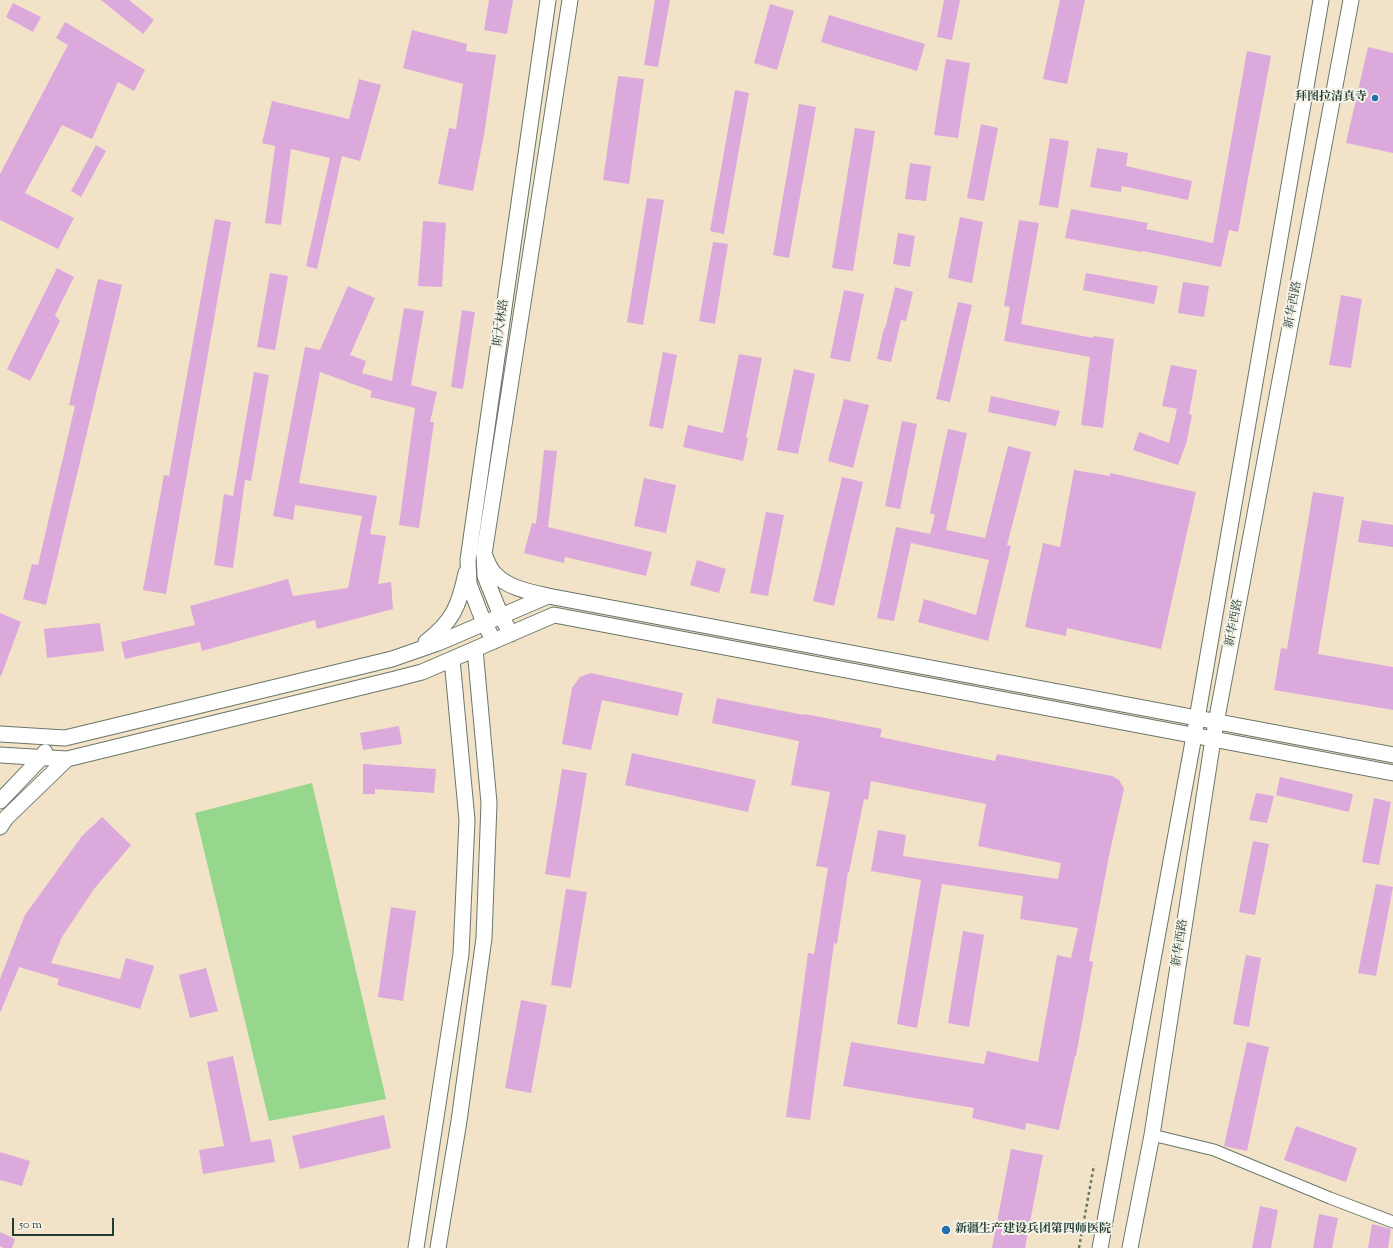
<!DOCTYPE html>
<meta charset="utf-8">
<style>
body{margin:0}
#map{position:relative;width:1393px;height:1248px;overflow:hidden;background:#f2e3c8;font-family:"Sorts Mill Goudy",serif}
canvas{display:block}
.scale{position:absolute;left:12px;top:1218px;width:102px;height:18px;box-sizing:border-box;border:2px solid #1f3d34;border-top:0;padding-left:5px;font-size:12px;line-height:14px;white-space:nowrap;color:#1f3d34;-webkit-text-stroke:3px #f7f3e8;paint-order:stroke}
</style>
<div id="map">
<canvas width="1393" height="1248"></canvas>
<div class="scale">50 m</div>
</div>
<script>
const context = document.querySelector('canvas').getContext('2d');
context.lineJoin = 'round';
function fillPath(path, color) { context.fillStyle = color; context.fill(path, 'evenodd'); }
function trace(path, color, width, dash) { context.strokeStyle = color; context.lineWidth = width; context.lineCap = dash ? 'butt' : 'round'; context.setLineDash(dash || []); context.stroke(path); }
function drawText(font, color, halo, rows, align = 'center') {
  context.font = font + ' "Sorts Mill Goudy","Noto Serif SC",serif'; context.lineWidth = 4; context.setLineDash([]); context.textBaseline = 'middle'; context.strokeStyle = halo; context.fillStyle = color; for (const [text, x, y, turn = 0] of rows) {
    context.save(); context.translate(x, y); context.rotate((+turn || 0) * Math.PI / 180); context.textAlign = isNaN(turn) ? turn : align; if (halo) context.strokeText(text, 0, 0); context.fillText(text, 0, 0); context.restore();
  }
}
const green = new Path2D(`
 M312,783L386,1099L269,1121L195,813Z`);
const building = new Path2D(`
 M101,0H129L154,20L143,34Z
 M489,0H513L507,34L484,30Z
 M655,0H670L658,67L644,65Z
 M944,0H960L952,40L937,37Z
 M1060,0H1085L1067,84L1043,79Z
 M13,3L41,17L33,32L6,17Z
 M770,4L794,11L777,70L754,63Z
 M829,15L925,44L917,71L821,42Z
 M65,22L145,70L134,91L118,82L92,139L62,125L25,193L74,218L58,249L0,220V174L68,45L56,38Z
 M412,30L467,44L466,51L496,55L484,135L473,191L438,184L449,128L456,129L463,84L403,68Z
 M1368,47L1393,53V153L1346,143Z
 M1247,51L1271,56L1238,232L1229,230L1221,267L1143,251L1142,252L1065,238L1071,209L1148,223L1146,229L1213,243Z
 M946,59L970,63L958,138L934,135Z
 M618,76L644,79L629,184L603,180Z
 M359,79L381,85L360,161L342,156L317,269L306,266L330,158L291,149L281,225L265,223L275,146L262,143L272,101L349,119Z
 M735,90L749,93L724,234L710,231Z
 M799,104L816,107L789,258L773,255Z
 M981,124L998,128L984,201L967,198Z
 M855,128L875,131L853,271L832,268Z
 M1050,138L1069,141L1058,208L1039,205Z
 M96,145L106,151L81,197L71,191Z
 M1097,148L1128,153L1126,166L1192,181L1188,200L1122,186L1121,192L1090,187Z
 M910,163L931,166L926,201L905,199Z
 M647,198L664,200L643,325L627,322Z
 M960,217L983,222L972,283L948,278Z
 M215,219L231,222L166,594L143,590L164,475L169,476Z
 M1019,220L1039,223L1021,324L1093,338V336L1114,339L1103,428L1081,425L1090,357L1004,341L1010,307L1004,306Z
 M423,221L446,223L442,287L418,286Z
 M898,233L915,236L910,267L893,264Z
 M713,242L728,244L715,324L699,321Z
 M57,268L74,277L55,315L60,321L30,381L7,369Z
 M270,273L288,276L275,350L257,347Z
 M1086,273L1158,286L1154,304L1083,290Z
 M98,279L122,285L46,605L23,599L32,564L38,565L75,406L69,405Z
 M1183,282L1209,286L1204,317L1178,313Z
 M348,286L375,298L350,355L366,361L362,373L392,381L404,308L424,311L411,385L437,392L430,422H434L419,528L399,525L415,408L370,397L372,391L320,372L299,483L377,496L370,534L386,536L378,584L391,582L393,609L317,629L315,620L202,651L200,642L125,659L121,642L195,625L190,606L288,579L293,596L348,588L362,516L295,505L293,520L273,516L305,347L320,350Z
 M895,287L913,292L906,321L901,320L891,362L877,359L884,328L885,329Z
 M844,290L864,294L850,362L830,358Z
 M1341,295L1362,299L1351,368L1329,365Z
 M958,302L972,305L950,402L936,399Z
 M462,310L475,312L463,389L451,387Z
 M663,352L677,355L663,429L649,426Z
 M739,354L762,358L746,438H748L743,461L683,447L688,425L723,433Z
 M1171,365L1197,370L1189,414L1192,415L1186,444L1178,465L1133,450L1139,432L1169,443L1177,409L1162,406Z
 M794,369L815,374L798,454L777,450Z
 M254,372L269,375L251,481L245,480L233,568L214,565L224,494L233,496Z
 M991,396L1060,411L1056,426L988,412Z
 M844,399L869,405L853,468L828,461Z
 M902,421L917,424L900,509L885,506Z
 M948,429L967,433L946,530L985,538L1008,446L1031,452L1007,545L1011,546L988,641L918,622L924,599L976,615L989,560L911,543L894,621L877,618L896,527L930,534L935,515L930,513Z
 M544,450L557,451L548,527L652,552L646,576L565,557L564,563L524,553L532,523L536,524Z
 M1074,470L1110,476V473L1196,492L1161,649L1067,628L1066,636L1025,627L1043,543L1060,547Z
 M842,477L863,482L834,606L813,601Z
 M644,478L676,485L666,533L634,526Z
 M1313,492L1344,497L1318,654L1393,667V710L1274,690L1281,648L1287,649Z
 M766,512L784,515L768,596L750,593Z
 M1362,520L1393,525V547L1358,542Z
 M697,560L726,569L719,593L690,585Z
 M0,613L21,622L1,676H0Z
 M100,623L104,651L47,658L44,629Z
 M591,673L683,693L678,716L602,700L591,750L562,744L572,688L580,677Z
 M717,698L804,715L805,714L882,729L880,737L995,761L997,754L1112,776L1119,780L1124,789L1109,856L1089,961L1093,962L1076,1056H1075L1059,1130L1026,1123L1025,1130L972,1118L974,1108L843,1086L851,1042L984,1064L987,1051L1038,1062L1057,955L1071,958L1078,928L1020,919L1023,896L942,884L917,1028L897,1024L921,880L871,871L878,830L906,835L903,856L1058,879L1061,863L978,846L986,804L871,781L868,800L864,799L849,872H848L837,944L834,943L810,1120L786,1117L808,953L814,954L828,868L816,866L830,792L791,785L799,741L712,723Z
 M399,726L402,744L363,750L360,733Z
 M632,753L756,780L748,812L625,785Z
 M363,764L436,769L434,793L375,789V794H363Z
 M562,769L587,773L570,878L545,874Z
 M1280,777L1353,794L1349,812L1276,795Z
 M1256,793L1274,796L1267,823L1249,820Z
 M1374,798L1391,802L1379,865L1362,862Z
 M102,817L131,845L94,889L62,937L51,963L120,979L126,958L154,966L140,1009L57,985L59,979L19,967L0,1013V979L25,915L82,836Z
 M1253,841L1269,844L1255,915L1239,912Z
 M1376,884L1393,887L1376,976L1358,973Z
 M566,889L587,892L571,988L551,985Z
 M391,907L416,911L403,1001L378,997Z
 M963,931L984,935L969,1027L948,1023Z
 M1246,955L1261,958L1249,1027L1233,1024Z
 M206,968L218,1011L190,1018L179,975Z
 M521,1000L547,1005L531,1093L505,1088Z
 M1247,1042L1269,1047L1247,1151L1224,1146Z
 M233,1056L251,1142L271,1139L275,1162L203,1174L199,1150L224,1146L207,1062Z
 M384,1115L391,1148L300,1169L292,1136Z
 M1296,1126L1357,1148L1346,1182L1284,1160Z
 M1011,1149L1043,1155L1025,1248H992Z
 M0,1152L30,1161L22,1186L0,1180Z
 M1260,1206L1278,1210L1271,1248H1252Z
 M1319,1214L1338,1218L1332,1248H1313Z
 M1372,1224L1391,1229L1388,1248H1368Z
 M0,1232L15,1239L12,1248H4L0,1246Z`);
const path = new Path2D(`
 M1079,1248L1094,1165`);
const street = new Path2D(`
 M1152,1135L1214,1150L1330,1198L1393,1222`);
const secondary = new Path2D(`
 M484,554C487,560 489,568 494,573C507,588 530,592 548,596L1393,755
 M511,634L501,616L485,576L484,554L570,0
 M494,641L484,623L469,584L468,560L548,0
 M426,642C453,621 459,606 466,573
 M0,734L65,738L392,659L438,643L548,596
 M0,755L67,759L395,679L422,672L554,615L1393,773
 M0,801L42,757L45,752
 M0,827L6,818L67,759
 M416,1248L461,954L467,820L452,659
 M438,1248L459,1121L484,938L489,803L475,649
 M1100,1248L1194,736L1321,0
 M1130,1248L1152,1135L1213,739L1351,0`);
const markers = [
 [1375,98,4,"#1f6fb2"],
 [946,1230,5,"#1f6fb2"]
];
const poiNames = [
 ["拜图拉清真寺",1367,98],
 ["新疆生产建设兵团第四师医院",955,1230,"left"]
];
const streetNames = [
 ["新华西路",1294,305,-79],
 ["斯大林路",502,323,-82],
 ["新华西路",1235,623,-79],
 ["新华西路",1181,943,-81]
];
fillPath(green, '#96d68d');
fillPath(building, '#dca9dc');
trace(street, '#697768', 13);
trace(secondary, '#697768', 17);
trace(path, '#697768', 2.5, [3, 3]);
trace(street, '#fff', 11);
trace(secondary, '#fff', 15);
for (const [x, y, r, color] of markers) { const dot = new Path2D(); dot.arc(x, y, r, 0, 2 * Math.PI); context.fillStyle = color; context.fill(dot); trace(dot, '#f7f3e8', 1.5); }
drawText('bold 12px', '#1f3d34', '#f7f3e8', poiNames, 'right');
drawText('12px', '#1f3d34', '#f7f3e8', streetNames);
</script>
